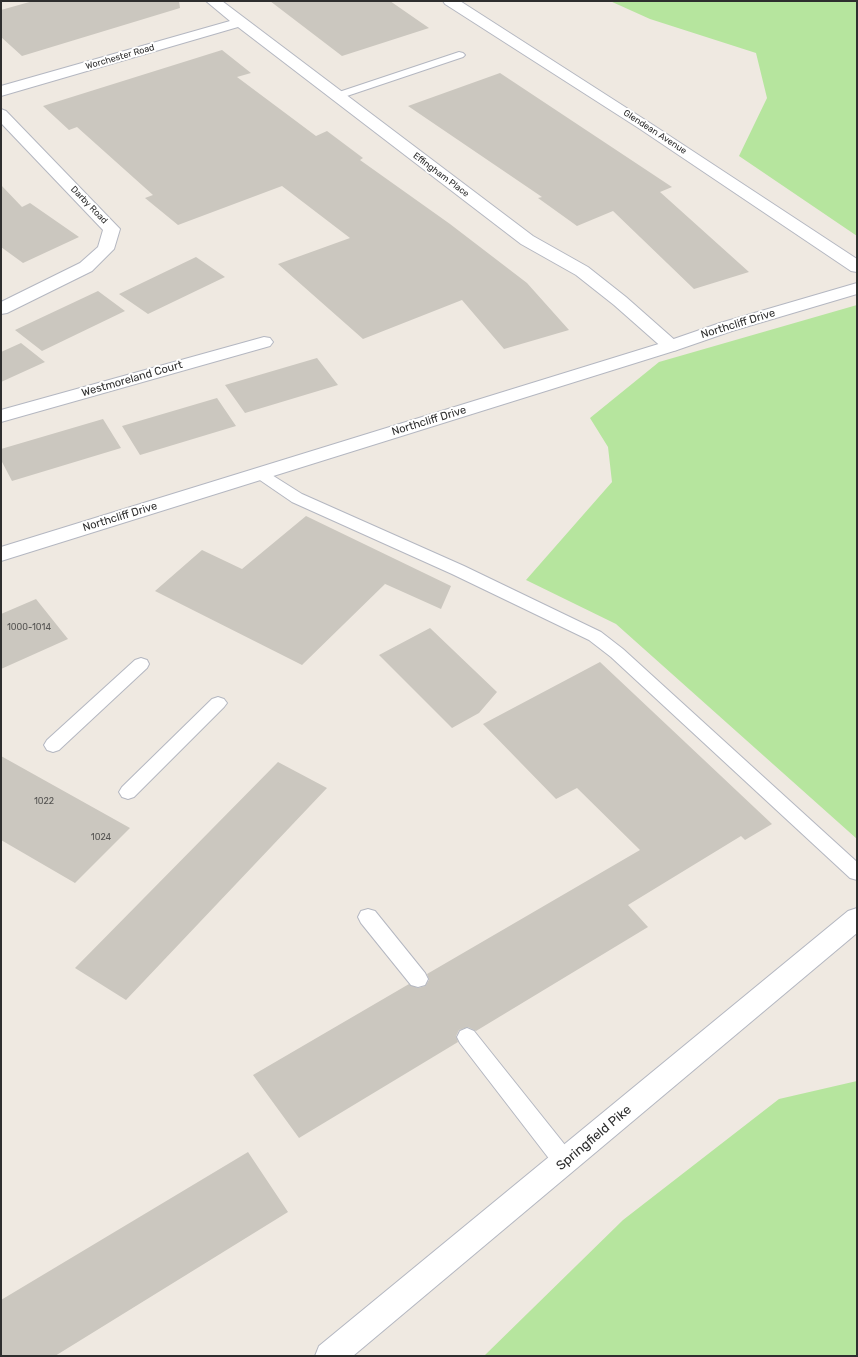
<!DOCTYPE html>
<style>
body{margin:0}
#map{position:relative;width:858px;height:1357px;overflow:hidden;background:#efe9e1;font-family:Rubik,sans-serif}
canvas{display:block}
.frame{position:absolute;inset:0;border:2px solid #2e2e2e;pointer-events:none}
</style>
<div id="map">
<canvas width="858" height="1357"></canvas>
<div class="frame"></div>
</div>
<script>
const context = document.querySelector('canvas').getContext('2d');
context.lineJoin = 'round';
function fillPath(path, color) { context.fillStyle = color; context.fill(path, 'evenodd'); }
function trace(path, color, width, dash) { context.strokeStyle = color; context.lineWidth = width; context.lineCap = dash ? 'butt' : 'round'; context.setLineDash(dash || []); context.stroke(path); }
function drawText(font, color, halo, rows, align = 'center') {
  context.font = font + ' Rubik,sans-serif'; context.lineWidth = 4; context.setLineDash([]); context.textBaseline = 'middle'; context.strokeStyle = halo; context.fillStyle = color; for (const [text, x, y, turn = 0] of rows) {
    context.save(); context.translate(x, y); context.rotate((+turn || 0) * Math.PI / 180); context.textAlign = isNaN(turn) ? turn : align; if (halo) context.strokeText(text, 0, 0); context.fillText(text, 0, 0); context.restore();
  }
}
const green = new Path2D(`
 M610,1H857V236L739,156L767,98L756,53L650,19Z
 M857,305V839L616,624L526,580L612,482L608,447L590,418L659,362Z
 M857,1081V1356H484L623,1220L779,1099Z`);
const building = new Path2D(`
 M33,1H179L180,8L22,56L1,37V10Z
 M270,1H390L429,28L342,56Z
 M222,50L251,73L237,77L316,136L327,131L363,158L360,160L450,224L527,283L569,330L504,349L462,300L363,339L278,264L350,238L282,186L178,225L145,198L153,195L77,127L69,130L43,106Z
 M500,73L672,187L660,192L749,272L694,289L613,211L577,226L538,198L542,197L408,106Z
 M1,185L22,207L30,203L79,237L23,263L1,247Z
 M196,257L225,277L148,314L119,294Z
 M98,291L125,311L42,351L15,330Z
 M21,343L45,362L1,382V352Z
 M317,358L338,385L245,413L225,385Z
 M217,398L236,426L140,455L122,426Z
 M103,419L121,448L12,481L1,460V449Z
 M306,516L451,586L441,609L383,583L385,584L302,665L155,591L202,550L242,569Z
 M36,599L68,639L1,669V614Z
 M430,628L497,692L479,713L452,728L379,655Z
 M600,662L772,824L745,840L741,836L628,905L648,927L476,1031L468,1027L459,1030L456,1036L458,1042L299,1138L253,1075L409,984L418,988L425,986L429,980L427,974L640,850L577,788L556,799L483,724Z
 M1,756L130,828L75,883L1,840Z
 M278,762L327,788L126,1000L75,968Z
 M248,1152L288,1212L55,1356H1V1300Z`);
const lane = new Path2D(`
 M459,52L463,53L465,55L463,57L341,98H333L331,96L333,94Z
 M259,468L264,470L302,494L464,566L601,632L623,649L857,862V880L850,878L611,657L589,640L452,574L292,502L254,476L251,473L254,470Z
 M141,658L147,660L149,664L147,668L59,750L53,752L47,750L44,745L47,740L135,660Z
 M218,697L224,699L227,703L224,707L134,797L128,799L122,797L119,792L122,787L212,699Z
 M368,909L375,911L425,973L428,979L425,985L418,987L411,985L361,923L358,917L361,911Z
 M467,1028L474,1031L573,1155L576,1162L573,1169L565,1172L557,1169L460,1043L457,1037L460,1031Z`);
const street = new Path2D(`
 M206,1H222L533,236L588,267L626,297L677,342L680,346L677,350L671,351L665,350L614,305L576,275L521,244L238,27L1,96V86L230,21Z
 M443,1H460L650,123L857,259V272L851,271L640,129L445,4Z
 M1,109L6,111L120,229L114,249L92,271L7,313L1,314V302L80,263L98,247L103,230L1,123Z
 M264,337L270,338L273,342L270,346L1,422V410Z`);
const secondary = new Path2D(`
 M857,283V294L732,331L677,350L1,561V547L665,342L720,323Z
 M857,908V933L353,1356H315L319,1346L848,911Z`);
const farStreetnames = [
 ["Worchester Road",120,57,-16],
 ["Glendean Avenue",655,132,33],
 ["Effingham Place",441,175,37],
 ["Darby Road",89,205,46]
];
const numberNames = [
 ["1000-1014",29,627],
 ["1022",44,801],
 ["1024",101,837]
];
const streetNames = [
 ["Northcliff Drive",738,324,-17],
 ["Westmoreland Court",132,379,-16],
 ["Northcliff Drive",429,421,-17],
 ["Northcliff Drive",120,517,-17]
];
const nearStreetnames = [
 ["Springfield Pike",594,1138,-40]
];
fillPath(green, '#b6e59e');
fillPath(building, '#cbc7bf');
trace(lane, '#b4b7c1', 2);
trace(street, '#b4b7c1', 2);
trace(secondary, '#b4b7c1', 2);
fillPath(lane, '#fff');
fillPath(street, '#fff');
fillPath(secondary, '#fff');
drawText('9px', '#2e2e2e', '#fff', farStreetnames);
drawText('9px', '#555452', null, numberNames);
drawText('11px', '#2e2e2e', '#fff', streetNames);
drawText('13px', '#2e2e2e', '#fff', nearStreetnames);
</script>
